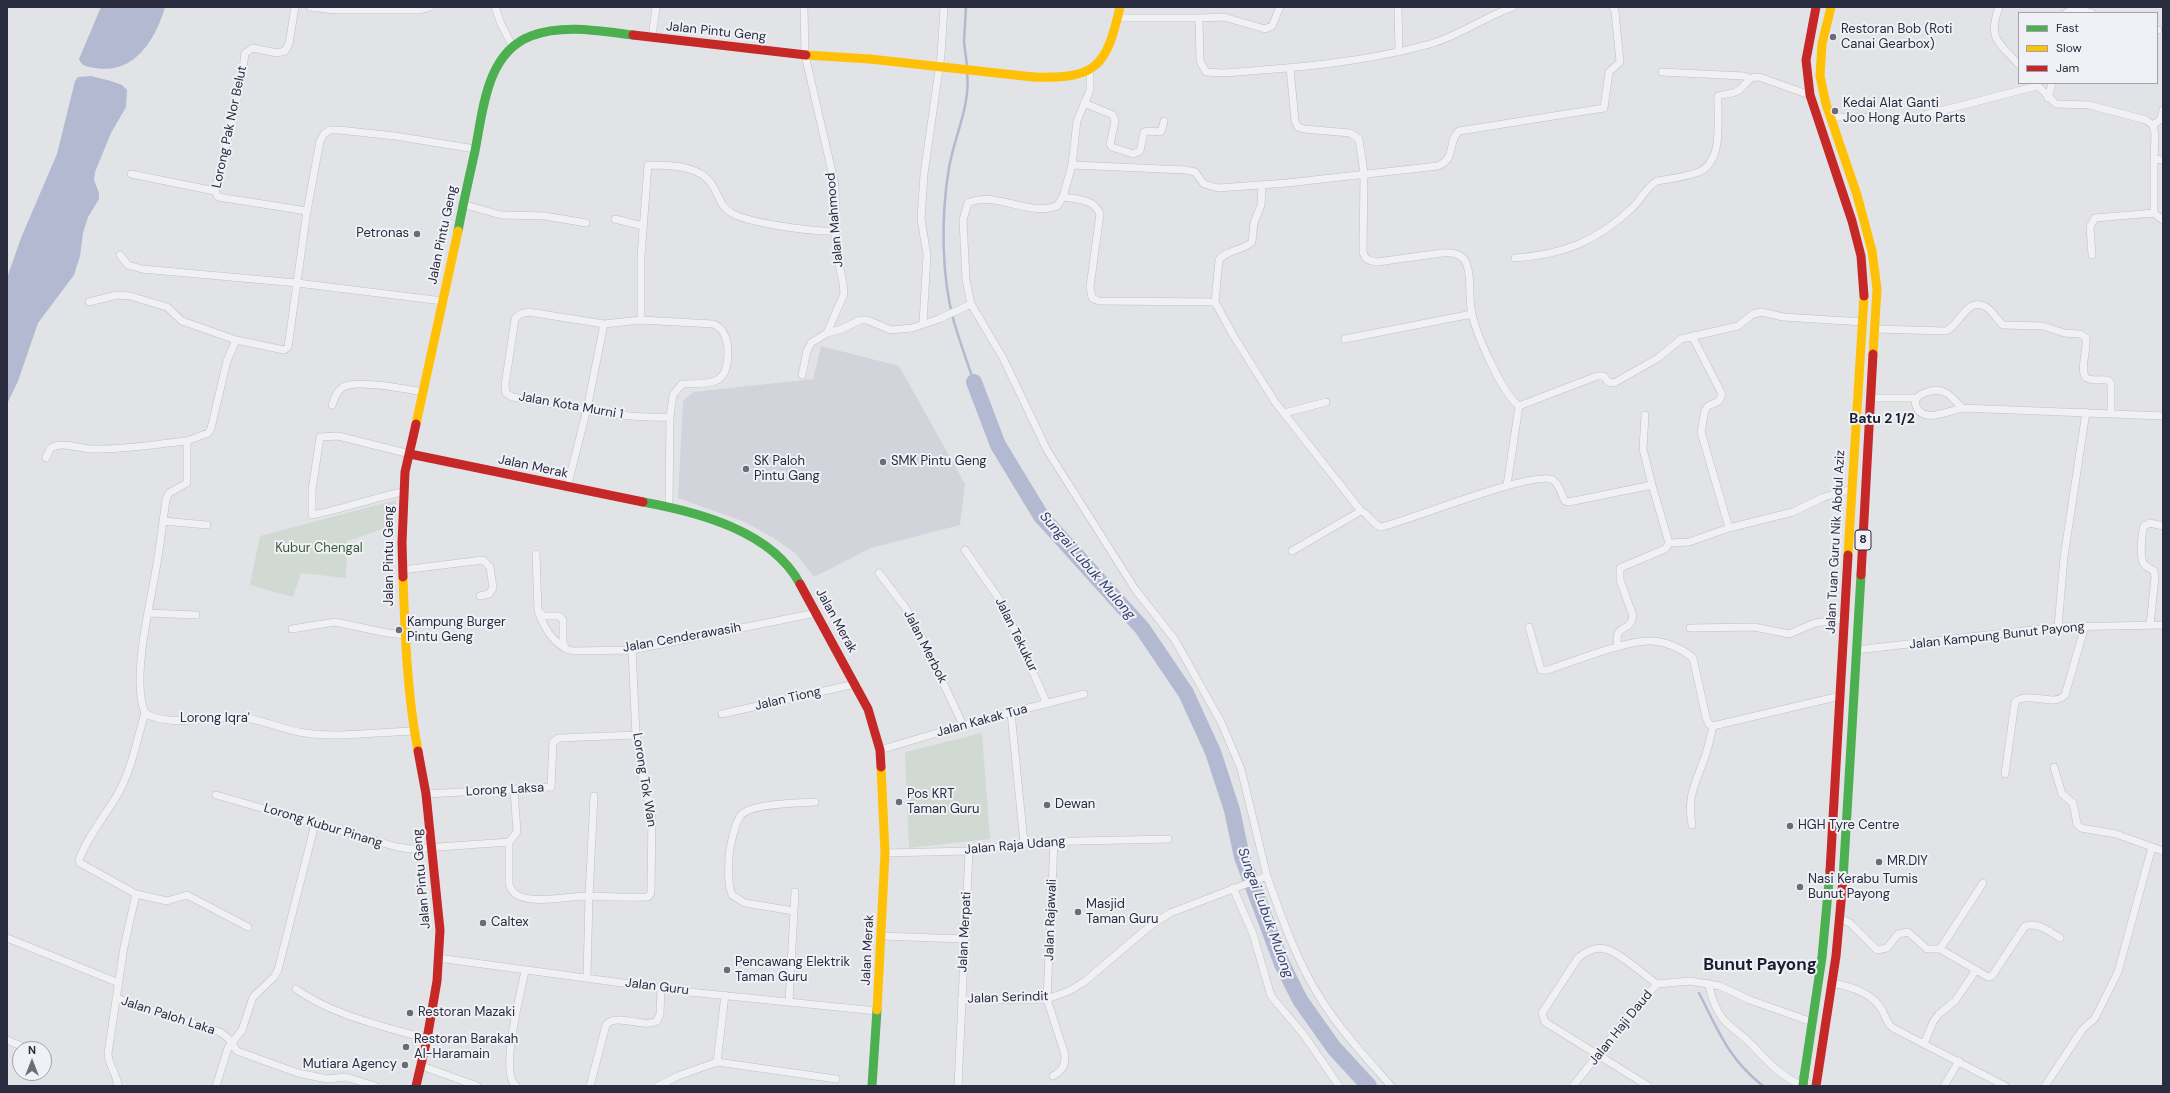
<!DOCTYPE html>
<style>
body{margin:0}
#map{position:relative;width:2170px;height:1093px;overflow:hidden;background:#e2e3e6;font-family:"DM Sans",sans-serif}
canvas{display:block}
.frame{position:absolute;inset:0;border:8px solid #2a2c3f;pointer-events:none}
.legend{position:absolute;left:2018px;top:12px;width:140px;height:72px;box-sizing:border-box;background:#f0f1f6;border:1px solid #a1a2ad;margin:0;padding:5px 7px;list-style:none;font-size:12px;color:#2a2c3f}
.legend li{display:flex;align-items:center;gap:8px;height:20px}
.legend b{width:20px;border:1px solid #a1a2ad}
.north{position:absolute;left:12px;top:1041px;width:40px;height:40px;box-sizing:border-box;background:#f0f1f6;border:1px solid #a1a2ad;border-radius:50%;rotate:0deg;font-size:11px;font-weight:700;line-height:16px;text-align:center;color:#2a2c3f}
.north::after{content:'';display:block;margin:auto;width:14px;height:18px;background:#6a6c79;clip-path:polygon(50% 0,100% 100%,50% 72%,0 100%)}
</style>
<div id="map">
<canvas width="2170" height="1093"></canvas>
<div class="frame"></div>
<ul class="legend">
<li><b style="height:5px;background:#4caf50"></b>Fast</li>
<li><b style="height:5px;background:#ffc107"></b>Slow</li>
<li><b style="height:5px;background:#c62828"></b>Jam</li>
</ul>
<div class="north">N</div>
</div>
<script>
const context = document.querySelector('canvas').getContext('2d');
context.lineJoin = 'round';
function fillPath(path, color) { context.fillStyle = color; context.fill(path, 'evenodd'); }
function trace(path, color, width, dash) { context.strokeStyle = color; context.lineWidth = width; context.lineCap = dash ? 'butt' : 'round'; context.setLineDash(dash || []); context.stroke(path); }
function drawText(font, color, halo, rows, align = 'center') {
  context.font = font + ' "DM Sans",sans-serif'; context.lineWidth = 4; context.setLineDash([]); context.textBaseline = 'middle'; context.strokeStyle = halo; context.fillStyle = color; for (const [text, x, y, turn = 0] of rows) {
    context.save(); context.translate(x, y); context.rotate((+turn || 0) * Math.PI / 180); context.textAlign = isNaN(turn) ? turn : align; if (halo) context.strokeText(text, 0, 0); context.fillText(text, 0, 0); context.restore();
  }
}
const built = new Path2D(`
 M821,346L899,366L965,484L960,525L871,548L814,577L795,553L772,537L745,522L678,498L683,401L693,392L813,379Z`);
const green = new Path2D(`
 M396,500L395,525L347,541L346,578L301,573L293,597L250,585L260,536Z
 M982,733L990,839L909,848L905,752Z`);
const water = new Path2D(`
 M101,7H165C156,38 135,75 96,68C89,67 82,67 79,59Z
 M91,76L111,81L122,85L127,90L126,107L111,133L95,172L94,180L99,193V199L88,217L83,233L80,256L74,275L38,323L18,381L7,404V278L21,238L57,154L75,81L78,77Z`);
const stream = new Path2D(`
 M966,7L964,42L967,66
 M967,73C971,105 954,137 949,168C941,215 941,275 954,322C960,342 967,362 974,382
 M1699,993C1719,1032 1728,1058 1763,1086`);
const river = new Path2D(`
 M974,382L998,445L1041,516L1142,628L1186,693L1213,752L1232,810L1242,857L1282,964L1300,1000L1334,1048L1369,1086`);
const street = new Path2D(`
 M295,7L289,44L285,51L277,53L253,48L245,53C240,100 225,144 215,191L218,197L307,211
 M310,7L335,10H420L430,7
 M495,7L501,24L513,47
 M1398,7L1399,52
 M1999,7C1987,39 1999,42 2019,65
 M2066,13L2075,8L2092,13
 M1118,18H1199L1200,61L1206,72L1223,73C1292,68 1362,63 1430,44C1459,36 1484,17 1513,7
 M1199,18L1224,17L1265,29L1272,26L1280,7
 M2157,30H2158
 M652,37L656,7
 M1290,68L1295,121L1298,127L1304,129L1350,133L1359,139L1364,173L1363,252C1365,260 1370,261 1377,262L1442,253C1452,252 1463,253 1467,265C1472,280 1468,298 1472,314C1477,336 1502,393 1519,406
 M1090,72V90L1077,121L1072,165L1063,197L1057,206C1029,217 994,190 968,203L963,220L966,280L971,304L1003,358L1047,450L1135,589L1175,640L1221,722L1241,769L1267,876
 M1662,72L1744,76L1749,78
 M2035,83L2056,104L2089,105L2146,120L2153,125L2155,134L2154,159L2163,160
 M2048,98L2052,83
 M1084,103L1113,115L1115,122L1110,144L1112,147L1133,154L1140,151L1144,132L1147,131L1160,132L1162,129L1164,121
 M1831,117L1913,118L2037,86
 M2153,125L2161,119L2163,110
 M2154,159V213L2163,220
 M1072,165L1186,170L1195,172L1204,184L1218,188L1287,183L1438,166C1457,158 1447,142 1459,131L1604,108L1609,72L1620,62L1615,11L1613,7
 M131,174L215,191
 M1063,197C1077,199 1094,199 1100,214L1090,287L1092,298L1099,301L1215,302L1233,335L1275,402L1361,511
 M462,204L501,215L545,216L586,223
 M615,219L643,226
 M120,255L128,265L142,269L297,283L443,301
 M2092,255L2090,227L2095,218L2154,213
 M1515,258C1562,255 1598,241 1632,208C1641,200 1646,187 1657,181C1670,179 1684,177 1696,173C1725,164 1717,119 1718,96C1724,94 1734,94 1739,90C1748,83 1747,77 1759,77L1810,95
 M89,302L117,295L130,296L167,307L182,321L236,340L284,350L288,347L307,211L320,141L324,134L330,130H339L395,136L475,149
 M1215,302L1219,260C1228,249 1242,251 1252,242L1254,223L1261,205L1262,185
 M641,320V256L648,165C672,165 704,165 715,190C720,199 721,206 730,212C745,223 815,232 835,231
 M923,323L927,255L921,219L924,174L941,55L944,7
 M1876,329L1946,331C1960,325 1967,296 1986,307C1993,311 1997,320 2003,325L2043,326L2064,333L2080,334L2086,338C2088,349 2077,377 2089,379C2095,381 2102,379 2108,380L2111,383V413
 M827,333L842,329L860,320H867L891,330L912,328L939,319L971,304
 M1692,336L1722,394L1719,401L1708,406L1705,410L1701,432L1729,528
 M1345,339L1472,314
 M236,340L227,361L211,428L208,433L187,441V483L169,493L166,499C163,522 160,546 156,569C150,605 131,680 145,713C168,728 210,716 237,717C261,718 281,730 305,733C337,738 380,732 414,731
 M802,375L807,351L811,343L827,333L844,294L843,283L836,250L835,185L805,55L804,7
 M1872,398H1916
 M332,405C335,398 336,392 343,387C357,379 407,389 423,392
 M1519,406L1597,376H1604L1608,382L1614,383L1658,358L1681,339L1738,326L1753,314L1762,312L1783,317L1863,322
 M1962,408C1951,396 1944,386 1927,392C1921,394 1917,396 1915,402C1919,426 1949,411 1962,408L2163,416
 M1284,413L1326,402
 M1645,415L1643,449L1652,485
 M46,458L50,449C59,440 80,449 92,449C123,450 156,444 187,441
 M1507,485L1519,406
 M567,488L587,409L604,324
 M403,492C372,498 343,509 312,515V490L320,437L338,436L410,454
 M669,507L670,417L673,395L682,384C693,383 707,385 717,380C730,374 730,345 724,334C722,329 718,326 713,324L641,320L604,324L529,312L520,314L515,319L505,385L506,393L512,397C565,405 616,419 670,417
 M163,521L207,525
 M1669,543L1689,542L1729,528L1793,512L1824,497L1852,489
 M965,550L1004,606L1047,704
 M1292,551L1361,511C1369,514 1372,524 1381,527C1408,521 1536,469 1553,480C1560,485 1561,494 1565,501L1569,502L1652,485L1669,543L1665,549L1620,568V580L1633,616C1630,634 1613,622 1618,647
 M536,554L538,611L544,616H559L563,620V643L566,649L573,651L632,650L816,613
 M402,570L483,560L490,567L493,588L489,594L480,596
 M879,573L905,607L923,640L963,725
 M538,611C544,627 551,640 566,649
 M148,613L196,615
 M2150,625L2155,577L2154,571C2151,569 2146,567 2144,564C2139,559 2142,532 2144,526L2150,523L2163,526
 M1529,627L1541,670H1548C1572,662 1629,639 1652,641C1668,642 1681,648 1693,658L1706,717L1709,724L1713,726L1840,696
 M2058,627L2064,557L2086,412
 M1690,628L1754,627L1789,634L1815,623L1845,619
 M292,629L335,622L387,633L405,635
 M1856,650L2058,627L2163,625
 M145,713C137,739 132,768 119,792C106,815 88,835 79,860L80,863L136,894L167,901L187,895L248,927
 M1011,713L1024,843
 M722,714L855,684
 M880,750L977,721L1084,694
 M2054,767L2062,794L2073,803L2077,824L2081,828L2116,834L2163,851
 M2005,774L2015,702C2029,690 2053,708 2065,695L2085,626
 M514,790L517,832L509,842V884C511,890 514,895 521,897C541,903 567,896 589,896C608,896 628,898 648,897L651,893L652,812L643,780L636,735L632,650
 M426,794L551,787L553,742L559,738L636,735
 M216,795L397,847L410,849L509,842
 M1692,825C1687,798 1694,787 1703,762C1708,751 1710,738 1713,726
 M885,853L969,851L1033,842L1168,839
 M1233,888L1253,934L1271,996L1304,1035L1339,1086
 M794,911L745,903L732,895C727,883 729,869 729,856C730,847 735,822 741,815C752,803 799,803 815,802
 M1839,918L1850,923L1877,950L1887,948L1898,934L1908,932L1927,949H1940L1988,977L1992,976L2025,926C2038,922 2049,931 2060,938
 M881,936L965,939
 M7,938L119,983
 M1940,949L1983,883
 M438,958L689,992L877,1011
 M587,978L589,896L594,796
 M1708,983C1712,997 1716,1014 1728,1024C1735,1031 1745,1037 1751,1044C1769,1063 1779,1075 1803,1086
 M1831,983C1850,986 1872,992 1882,1010C1886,1017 1886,1023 1893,1028L2005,1086
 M296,989C334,1016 383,1026 427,1039
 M116,998L220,1032L228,1038L237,1051L298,1073L327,1079L346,1077L375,1086
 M961,1000L1047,999L1069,991L1084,982L1150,926L1170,913L1267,876C1282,919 1297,962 1322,1001C1342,1032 1367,1059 1391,1086
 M789,1002L795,892
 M7,1040L28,1049
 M1924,1044L1933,1022L1939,1014L1955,1001L1976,970
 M44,1056L48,1057
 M717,1062L725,995
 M422,1066L477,1086
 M1053,1076C1063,1070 1065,1066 1065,1055L1047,999L1054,842
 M118,1086C117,1074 108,1065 108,1053L124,947L136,894
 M216,1086L228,1048L242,1030L253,997L274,977L278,970L315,824
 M516,1086C499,1073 521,992 525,971
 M590,1086L606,1025C617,1012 643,1029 657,1021L660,1014L661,988
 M658,1086L678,1076L717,1062L836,1079
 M958,1086L969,851
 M1573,1086L1640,1002L1657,984L1690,981L1720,986L1750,1000L1812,1022
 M1648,1086L1545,1022L1542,1013L1578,958C1586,951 1598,945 1609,950C1625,957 1643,974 1657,984
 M1944,1086L1959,1061
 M2045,1086L2082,1030L2095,1018L2118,972L2152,847`);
const fast = new Path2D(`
 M458,231C463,204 469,178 475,151C483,111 486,53 531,36C563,24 600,31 633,35
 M643,502C698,512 772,531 800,584
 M1843,880L1861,575
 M1804,1077L1822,957L1830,871
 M872,1086L877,1010`);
const slow = new Path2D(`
 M1831,7L1822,44L1820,76L1826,104L1857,195L1872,251L1877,289L1873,354
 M806,55L870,59
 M1033,77C1096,79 1106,68 1120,7
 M416,424L458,231
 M1848,555L1864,296
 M403,577C405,635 407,694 418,751
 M877,1010L885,853L881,767`);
const jam = new Path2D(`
 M1816,7L1806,60L1810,95L1852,221L1861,256L1864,296
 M633,35L806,55
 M410,454L643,502
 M1861,575L1873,354
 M403,577L402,543L405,472L416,424
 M800,584L868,709L880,750L881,767
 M1830,871L1848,555
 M416,1086L427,1039L437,981L440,930L426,794L418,751
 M1816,1086L1836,956L1843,880`);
const fastBridge = new Path2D(`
 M1803,1086L1804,1077`);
const slowBridge = new Path2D(`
 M870,59L1033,77`);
const markers = [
 [1833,37,4,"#6a6c79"],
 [1835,111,4,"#6a6c79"],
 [417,234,4,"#6a6c79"],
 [883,462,4,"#6a6c79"],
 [746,469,4,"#6a6c79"],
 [399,630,4,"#6a6c79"],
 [899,802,4,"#6a6c79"],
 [1047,805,4,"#6a6c79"],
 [1790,826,4,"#6a6c79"],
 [1879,862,4,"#6a6c79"],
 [1800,887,4,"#6a6c79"],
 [1078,912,4,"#6a6c79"],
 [483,923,4,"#6a6c79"],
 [727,970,4,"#6a6c79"],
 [410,1013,4,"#6a6c79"],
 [406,1047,4,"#6a6c79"],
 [405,1065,4,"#6a6c79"]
];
const shields = [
 [1863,540,16]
];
const shieldNames = [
 ["8",1863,540]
];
const poiNames = [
 ["Restoran Bob (Roti",1841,30],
 ["Canai Gearbox)",1841,45],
 ["Kedai Alat Ganti",1843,104],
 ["Joo Hong Auto Parts",1843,119],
 ["Petronas",409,234,"right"],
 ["SK Paloh",754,462],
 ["Pintu Gang",754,477],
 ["SMK Pintu Geng",891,462],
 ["Kampung Burger",407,623],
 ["Pintu Geng",407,638],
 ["Pos KRT",907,795],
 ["Taman Guru",907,810],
 ["Dewan",1055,805],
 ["HGH Tyre Centre",1798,826],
 ["MR.DIY",1887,862],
 ["Nasi Kerabu Tumis",1808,880],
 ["Bunut Payong",1808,895],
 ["Masjid",1086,905],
 ["Taman Guru",1086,920],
 ["Caltex",491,923],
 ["Pencawang Elektrik",735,963],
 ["Taman Guru",735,978],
 ["Restoran Mazaki",418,1013],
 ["Restoran Barakah",414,1040],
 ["Al-Haramain",414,1055],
 ["Mutiara Agency",397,1065,"right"]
];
const streetNames = [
 ["Jalan Pintu Geng",716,32,6],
 ["Lorong Pak Nor Belut",230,127,-78],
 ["Jalan Mahmood",835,220,-95],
 ["Jalan Pintu Geng",443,235,-78],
 ["Jalan Kota Murni 1",571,406,10],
 ["Jalan Merak",533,467,12],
 ["Jalan Tuan Guru Nik Abdul Aziz",1836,542,-87],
 ["Jalan Pintu Geng",390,556,-90],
 ["Jalan Merak",836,621,61],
 ["Jalan Tekukur",1016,635,64],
 ["Jalan Kampung Bunut Payong",1997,636,-6],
 ["Jalan Cenderawasih",682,638,-10],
 ["Jalan Merbok",925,647,63],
 ["Jalan Tiong",788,699,-13],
 ["Lorong Iqra'",215,719],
 ["Jalan Kakak Tua",982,721,-15],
 ["Lorong Tok Wan",644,780,81],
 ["Lorong Laksa",505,790,-3],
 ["Lorong Kubur Pinang",323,826,17],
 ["Jalan Raja Udang",1015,846,-5],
 ["Jalan Pintu Geng",422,879,-95],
 ["Jalan Rajawali",1051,920,-88],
 ["Jalan Merpati",965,932,-87],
 ["Jalan Merak",868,950,-87],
 ["Jalan Guru",657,987,7],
 ["Jalan Serindit",1008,998,-2],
 ["Jalan Paloh Laka",168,1016,18],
 ["Jalan Haji Daud",1621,1028,-51]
];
const parkNames = [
 ["Kubur Chengal",319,549]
];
const neighbourhoodNames = [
 ["Batu 2 1/2",1882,419]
];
const waterNames = [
 ["Sungai Lubuk Mulong",1087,566,49],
 ["Sungai Lubuk Mulong",1265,913,70]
];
const districtNames = [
 ["Bunut Payong",1760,966]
];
fillPath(built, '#d3d4db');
fillPath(green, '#d0dad2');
fillPath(water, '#b2b9d0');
trace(stream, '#b2b9d0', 2.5);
trace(river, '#b2b9d0', 16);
trace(street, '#bfc0c3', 8);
trace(street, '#f1f1f4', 7);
trace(fast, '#4caf50', 9);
trace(slow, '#ffc107', 9);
trace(jam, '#c62828', 9);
trace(fastBridge, '#4caf50', 9);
trace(slowBridge, '#ffc107', 9);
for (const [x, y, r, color] of markers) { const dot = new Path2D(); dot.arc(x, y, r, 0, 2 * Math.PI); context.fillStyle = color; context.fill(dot); trace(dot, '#f0f1f6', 1.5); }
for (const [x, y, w] of shields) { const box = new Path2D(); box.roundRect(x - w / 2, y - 10, w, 20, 3); context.fillStyle = '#f0f1f6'; context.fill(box); trace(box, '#2a2c3f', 1); }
drawText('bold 12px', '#2a2c3f', null, shieldNames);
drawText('13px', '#2a2c3f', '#f0f1f6', poiNames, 'left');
drawText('13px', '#2a2c3f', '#f0f1f6', streetNames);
drawText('13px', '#385a3a', '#f0f1f6', parkNames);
drawText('bold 14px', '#1c1e30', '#f0f1f6', neighbourhoodNames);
drawText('italic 14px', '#364270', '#f0f1f6', waterNames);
drawText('bold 17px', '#1c1e30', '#f0f1f6', districtNames);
</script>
